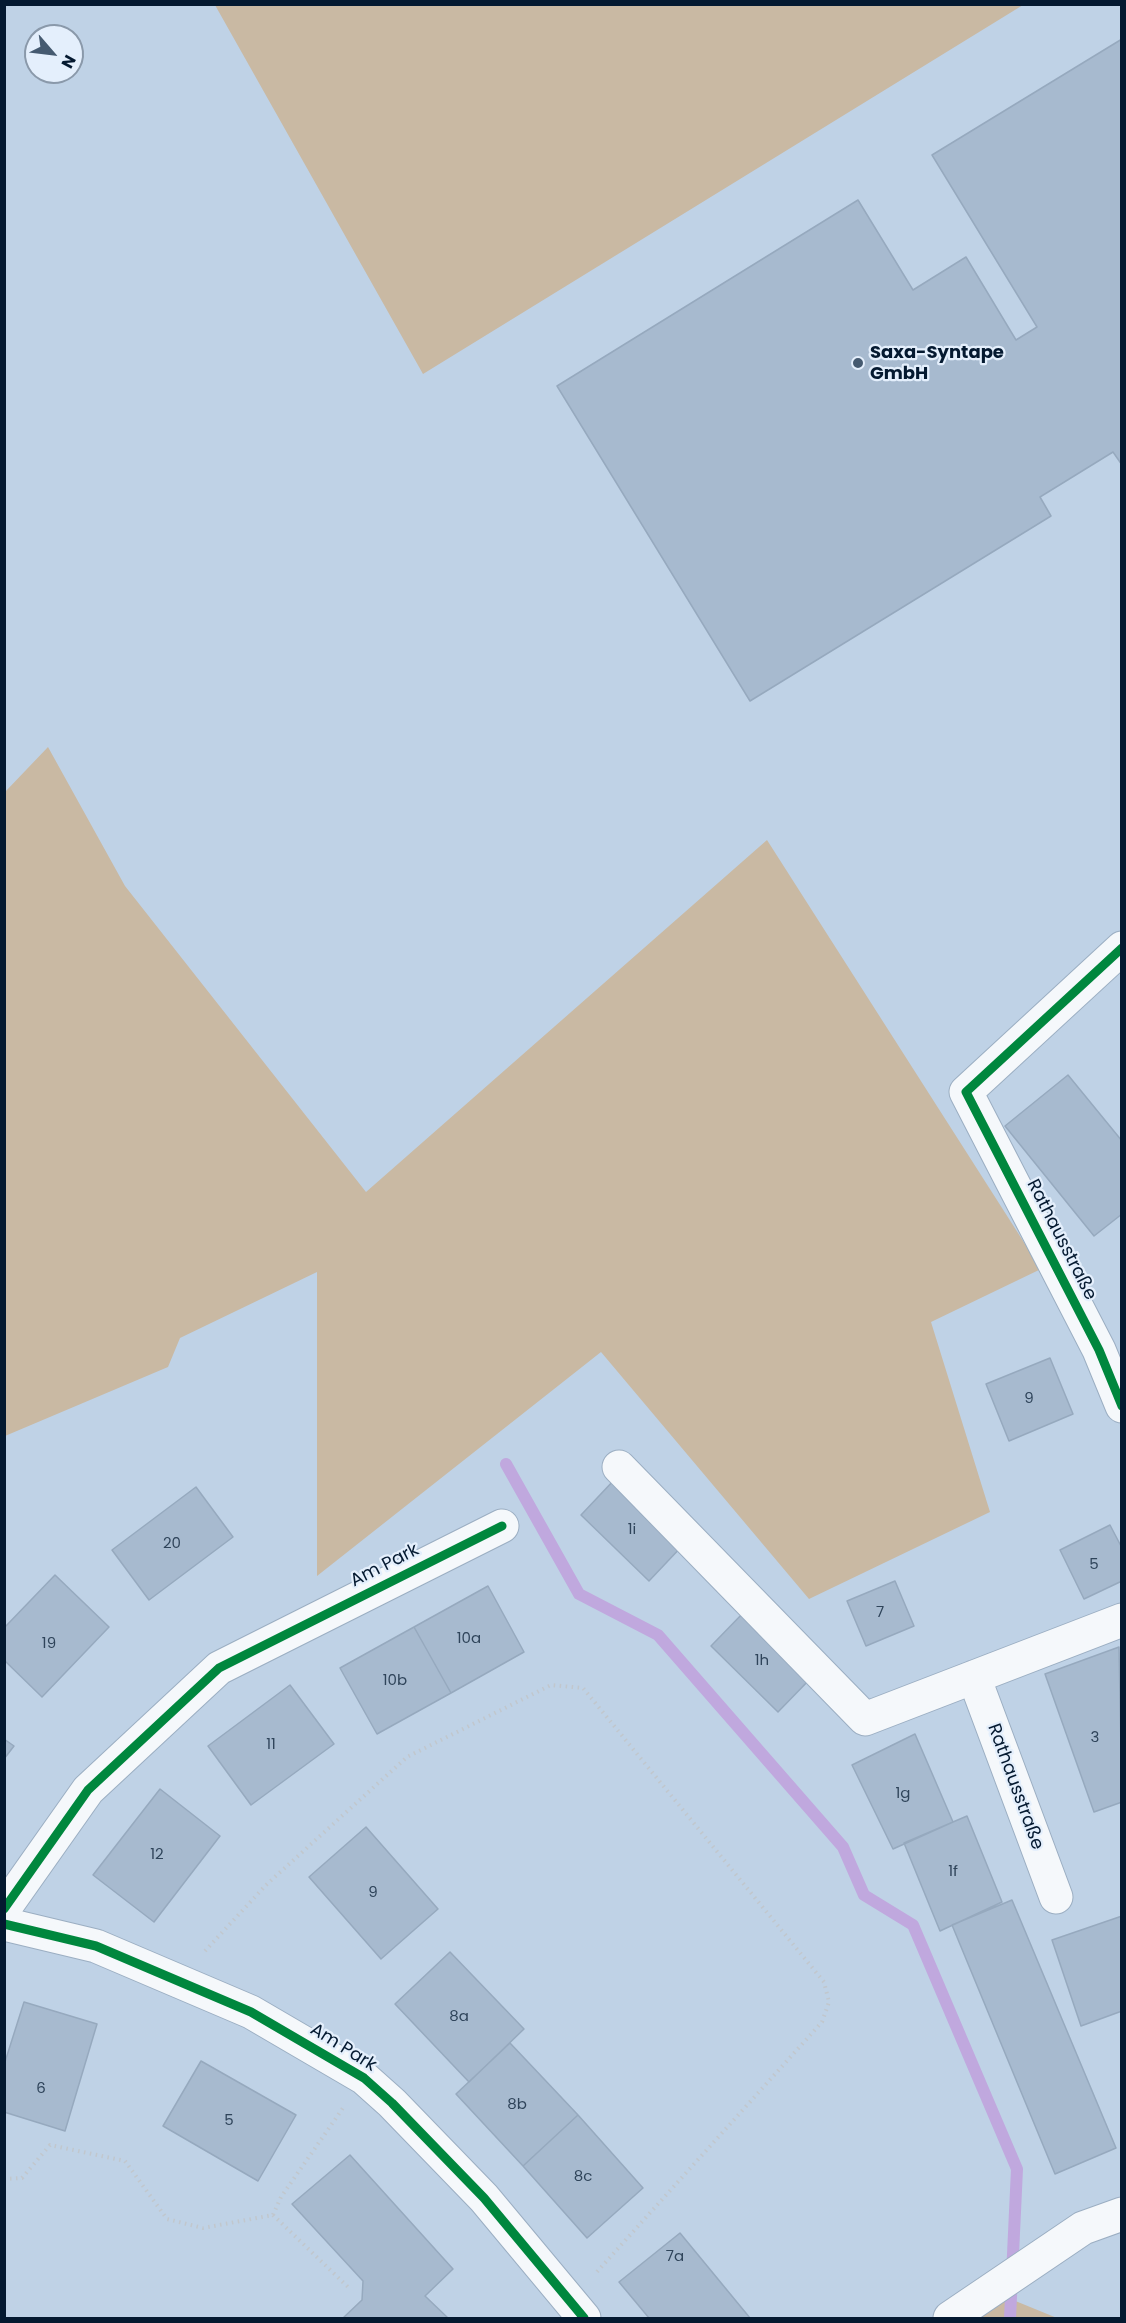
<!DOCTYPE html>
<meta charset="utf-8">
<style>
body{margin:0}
#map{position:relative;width:1126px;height:2323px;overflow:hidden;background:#bfd2e6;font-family:Poppins,sans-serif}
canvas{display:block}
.frame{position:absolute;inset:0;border:6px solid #041930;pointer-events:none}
.north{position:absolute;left:24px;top:24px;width:60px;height:60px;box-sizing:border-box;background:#e4effc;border:2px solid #8a99aa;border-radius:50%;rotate:118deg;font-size:16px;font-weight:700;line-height:24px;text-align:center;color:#041930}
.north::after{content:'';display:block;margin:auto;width:21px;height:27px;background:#455a70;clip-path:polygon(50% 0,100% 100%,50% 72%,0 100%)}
</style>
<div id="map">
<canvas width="1126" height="2323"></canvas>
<div class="frame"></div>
<div class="north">N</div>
</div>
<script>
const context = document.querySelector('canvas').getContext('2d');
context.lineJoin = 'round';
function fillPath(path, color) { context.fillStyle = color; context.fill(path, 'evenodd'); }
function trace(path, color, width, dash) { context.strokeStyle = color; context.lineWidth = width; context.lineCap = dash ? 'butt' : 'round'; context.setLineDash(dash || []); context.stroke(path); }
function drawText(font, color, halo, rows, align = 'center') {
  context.font = font + ' Poppins,sans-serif'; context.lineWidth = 4.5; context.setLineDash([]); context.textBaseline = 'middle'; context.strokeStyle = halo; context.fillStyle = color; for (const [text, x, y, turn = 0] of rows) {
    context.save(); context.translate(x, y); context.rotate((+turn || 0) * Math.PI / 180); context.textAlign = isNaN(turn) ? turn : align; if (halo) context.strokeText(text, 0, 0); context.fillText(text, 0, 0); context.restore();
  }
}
const green = new Path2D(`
 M215,5H1023L423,374Z
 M48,747L125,886L366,1192L767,840L1041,1269L931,1322L990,1512L809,1599L601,1352L317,1576V1272L180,1338L168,1367L5,1436V792Z
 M991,2291L1057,2318H950Z`);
const stream = new Path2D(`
 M506,1464L579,1594L658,1635L843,1847L864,1895L913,1925L1017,2169L1010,2318`);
const building = new Path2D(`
 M1122,39V465L1113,452L1040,497L1051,516L750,701L557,386L858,200L913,290L966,257L1016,340L1037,327L932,155Z
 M1068,1075L1122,1141V1214L1094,1236L1005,1126Z
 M1050,1358L1073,1414L1009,1441L986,1384Z
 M615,1479L684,1544L649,1581L581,1515Z
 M196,1487L233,1537L149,1600L112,1550Z
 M1110,1525L1122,1548V1581L1084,1599L1060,1550Z
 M55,1575L109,1627L42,1697L4,1660V1628Z
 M895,1581L914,1626L866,1646L847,1601Z
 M488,1586L524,1652L451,1693L414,1627Z
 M745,1611L812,1677L778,1712L711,1646Z
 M414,1627L451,1693L377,1734L340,1668Z
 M1119,1647L1122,1802L1094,1812L1045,1674Z
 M290,1685L334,1744L251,1805L208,1746Z
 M915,1734L953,1822L893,1849L852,1765Z
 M4,1739L14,1746L4,1759Z
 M160,1789L220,1836L154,1922L93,1875Z
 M967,1816L1002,1902L940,1931L904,1843Z
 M366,1827L438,1909L381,1959L309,1877Z
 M1012,1900L1116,2148L1055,2174L952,1925Z
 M1122,1916V2011L1081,2026L1052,1940Z
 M450,1952L524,2029L469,2082L395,2004Z
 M24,2002L97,2024L65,2131L4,2112V2065Z
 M510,2043L578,2115L523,2166L456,2094Z
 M201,2061L296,2115L258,2181L163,2126Z
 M578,2115L643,2188L587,2238L523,2166Z
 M350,2155L453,2269L425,2296L448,2318H343L362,2300L363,2281L292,2204Z
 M680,2233L750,2318H649L619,2282Z`);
const path = new Path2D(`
 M205,1951L266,1885L407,1757L551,1685L583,1688L824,1982L829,2002L822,2022L595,2274
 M4,2179L22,2178L50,2145L125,2161L167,2219L203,2228L273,2215L281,2197L343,2108
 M273,2215L348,2287`);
const minor = new Path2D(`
 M1122,948L966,1092L1099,1350L1122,1406
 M619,1467L865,1719L1122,1620
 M974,1677L1056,1897
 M4,1909L88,1790L219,1668L502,1526
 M4,1924L96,1946L251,2012L364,2078L392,2103L484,2198L584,2318
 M950,2318L1083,2228L1122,2214`);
const cycleway = new Path2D(`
 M1122,948L966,1092L1099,1350L1122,1406
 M4,1909L88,1790L219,1668L502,1526
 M4,1924L96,1946L251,2012L364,2078L392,2103L484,2198L584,2318`);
const markers = [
 [858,363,6,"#455a70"]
];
const numberNames = [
 ["9",1029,1399],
 ["1i",632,1530],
 ["20",172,1544],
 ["5",1094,1565],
 ["7",880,1613],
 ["10a",469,1639],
 ["19",49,1644],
 ["1h",762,1661],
 ["10b",395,1681],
 ["3",1095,1738],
 ["11",271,1745],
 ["1g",903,1794],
 ["12",157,1855],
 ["1f",953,1872],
 ["9",373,1893],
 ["8a",459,2017],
 ["6",41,2089],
 ["8b",517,2105],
 ["5",229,2121],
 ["8c",583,2177],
 ["7a",675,2257]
];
const poiNames = [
 ["Saxa-Syntape",870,353],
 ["GmbH",870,374]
];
const streetNames = [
 ["Rathausstraße",1061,1240,63],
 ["Am Park",385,1566,-27],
 ["Rathausstraße",1015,1787,70],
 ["Am Park",343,2048,32]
];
fillPath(green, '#c9b9a3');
trace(stream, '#c0a8de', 12);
fillPath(building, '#a7bacf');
trace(building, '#96a9be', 1.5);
trace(minor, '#9baec2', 35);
trace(path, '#c1c7cd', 4, [1.5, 4.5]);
trace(minor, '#f5f8fb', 33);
trace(cycleway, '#00873e', 9);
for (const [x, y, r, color] of markers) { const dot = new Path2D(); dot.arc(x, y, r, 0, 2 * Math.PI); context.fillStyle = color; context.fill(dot); trace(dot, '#e4effc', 2); }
drawText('15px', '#2f445a', null, numberNames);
drawText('bold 18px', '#041930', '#e4effc', poiNames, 'left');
drawText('18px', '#041930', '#e4effc', streetNames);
</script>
